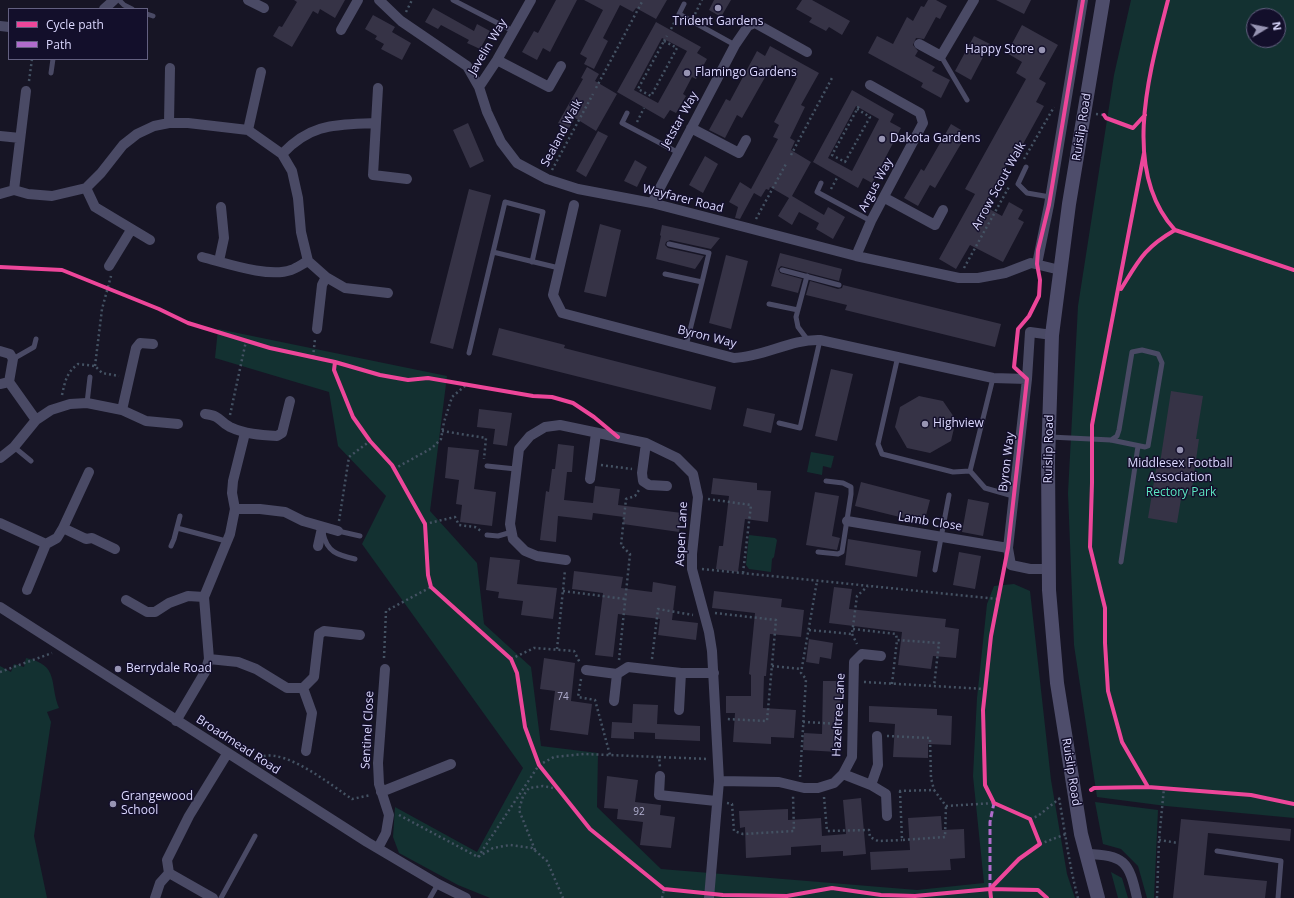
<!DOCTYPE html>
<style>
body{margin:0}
#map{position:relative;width:1294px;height:898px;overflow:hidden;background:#171525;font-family:"Open Sans",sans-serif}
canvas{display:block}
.legend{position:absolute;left:8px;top:8px;width:140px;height:52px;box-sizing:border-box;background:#130f2b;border:1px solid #636080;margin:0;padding:5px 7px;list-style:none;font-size:12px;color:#dcd9ff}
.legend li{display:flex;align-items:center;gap:8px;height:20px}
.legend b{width:20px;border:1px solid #636080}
.north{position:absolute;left:1246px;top:8px;width:40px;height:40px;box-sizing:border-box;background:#130f2b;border:1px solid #636080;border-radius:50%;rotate:80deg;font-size:11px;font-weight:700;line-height:16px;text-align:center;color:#dcd9ff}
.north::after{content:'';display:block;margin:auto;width:14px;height:18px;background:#9794b3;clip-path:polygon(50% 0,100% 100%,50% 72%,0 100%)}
</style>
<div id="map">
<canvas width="1294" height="898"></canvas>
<ul class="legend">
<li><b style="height:5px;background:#ed469a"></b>Cycle path</li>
<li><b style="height:5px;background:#b06ccc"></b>Path</li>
</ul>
<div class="north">N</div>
</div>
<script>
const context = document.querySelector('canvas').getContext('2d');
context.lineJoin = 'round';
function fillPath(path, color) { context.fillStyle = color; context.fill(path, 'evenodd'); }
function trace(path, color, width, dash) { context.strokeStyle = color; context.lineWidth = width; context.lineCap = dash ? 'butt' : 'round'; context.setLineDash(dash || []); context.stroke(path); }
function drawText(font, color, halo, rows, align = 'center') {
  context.font = font + ' "Open Sans",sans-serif'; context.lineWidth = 3; context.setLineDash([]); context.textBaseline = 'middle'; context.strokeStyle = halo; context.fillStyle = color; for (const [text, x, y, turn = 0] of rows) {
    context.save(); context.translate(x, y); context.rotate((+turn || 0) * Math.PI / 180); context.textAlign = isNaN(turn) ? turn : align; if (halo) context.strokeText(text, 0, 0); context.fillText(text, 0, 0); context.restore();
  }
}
const green = new Path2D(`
 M1131,0H1294V818L1166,806L1097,797L1074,645L1068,493L1078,306L1114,75ZM1254,16H1278V40H1254Z
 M218,329L447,376L430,511L477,563L484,624L531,667L541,746L598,753L597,807L661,869L917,890L984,883L973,776L977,698L987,604L994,586L1014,584L1030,591L1051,780L1067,874L1075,898H490L458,885L399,853L393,837L395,807L477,852L523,768L362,544L386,496L338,446L329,392L215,358Z
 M811,452L834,456L831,468L823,466L822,475L807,472Z
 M749,535L775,538L777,540L774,557L772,559L771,572L749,569L746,565Z
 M26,658C60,665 49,684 59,708L47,712L51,722L34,836L47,898H0V666L11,672L14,664L24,667Z
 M1095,802L1158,810L1154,898H1147L1138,866L1121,849L1103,844Z
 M1111,872L1122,878L1128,898H1118Z`);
const building = new Path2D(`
 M294,0H345L335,18L320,9L318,14L313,11L292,47L273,36L279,26L282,27L297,2Z
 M556,0H577L550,52L543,48L537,60L522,52L534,31L538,33Z
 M584,0H667L656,19L636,8L633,12L620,5L603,38L608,41L594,69L584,64L587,58L580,54L603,10Z
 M714,0H731L721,17L709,10Z
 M802,0H812L850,21L842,35L829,27L826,31L809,22L812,18L796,9Z
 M928,0H936L947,6L940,19L936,17L924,39L916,38L913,45L918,51L915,56L935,67L932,71L950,80L941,98L921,87L923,83L868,53L877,36L893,44L907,17L913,21L921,6L924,7Z
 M996,0H1031L1024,14Z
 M433,8L474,31L477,24L490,31L480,49L467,43L469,40L441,25L438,29L425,22Z
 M373,15L395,27L392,32L411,43L402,60L381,49L384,44L375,39L377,36L365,29Z
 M656,22L701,47L697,53L707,59L696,79L692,77L683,94L686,96L676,113L670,110L664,119L617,92ZM662,38L687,51L658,103L634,90Z
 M1022,25L1058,45L1039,79L1046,83L1036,102L1044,106L1011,166L1007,164L984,206L1002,216L1009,202L1023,210L1018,219L1024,222L1003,262L970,245L956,269L939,259L975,194L965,189L1026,79L1016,73L1022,62L1007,53Z
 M974,36L990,44L971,80L955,71Z
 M770,46L819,73L801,105L805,107L790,138L795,141L791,150L811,162L792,196L824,215L828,207L845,217L833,239L816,229L819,223L799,212L792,225L778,216L789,198L770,187L769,190L766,189L761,197L754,193L740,219L735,218L738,207L729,202L740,182L751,189L778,139L773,137L779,125L774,122L797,78L772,65L742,118L737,115L725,138L709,130L726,99L730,101L757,51L765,56Z
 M587,67L599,74L595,81L617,94L596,131L575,118L568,130L558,123L583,79L581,78Z
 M852,90L894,114L890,122L901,128L872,183L863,178L858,188L813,162ZM856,106L879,119L852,171L828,158Z
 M468,123L484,161L470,168L453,130Z
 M951,124L961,130L956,139L962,142L935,188L930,185L918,206L904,198L921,169L924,171Z
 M598,131L608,136L586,177L576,171Z
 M705,156L718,164L703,193L689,185Z
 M635,160L647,167L637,187L624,181Z
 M469,189L491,195L453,349L430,343Z
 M600,224L621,230L606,297L584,292Z
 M662,225L720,238L711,249L670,240L666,242L665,245L668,248L704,256L695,269L656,259L661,236L660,235Z
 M780,253L842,269L839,281L781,266L778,269L780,273L802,279L798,293L771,286Z
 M726,255L748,261L731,329L709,323Z
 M810,281L838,289L842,288L843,285L1001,324L995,347L845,310L847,305L806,295Z
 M499,328L565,345L564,348L716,387L711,410L492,355Z
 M831,369L853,374L837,441L815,436Z
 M1171,391L1203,396L1196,439H1199L1191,495L1182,493L1177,523L1148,518L1157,463H1160Z
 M919,396L943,401L956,420L951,441L930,453L907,448L895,427L900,407Z
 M747,408L775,414L771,433L743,426Z
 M479,409L512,413L507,446L493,444L495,429L477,427Z
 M558,444L574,446L572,472H567L564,500L593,503L595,486L620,489L618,505L682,513L679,532L623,524L624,517L593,513L592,520L558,516L556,542L540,540L546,491L549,492L552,469H555Z
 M448,447L479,450L474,489L496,492L492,526L460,522L462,505L456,504L459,480L445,478Z
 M713,478L757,483V490L771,491L768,522L745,519L738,572L716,569L719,546H723L729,496L711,494Z
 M861,482L930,500L924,523L855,506Z
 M815,492L839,496L832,536L840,538L837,550L806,545Z
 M968,499L989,503L983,536L962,532Z
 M848,539L921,551L917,577L845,565Z
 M959,552L981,556L975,589L953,585Z
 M490,557L520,560L517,584L557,588L553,619L521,615L523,601L498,598L499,592L486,590Z
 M574,571L623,577L621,588L652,592L653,582L676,586L672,620L698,623L696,640L658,635L660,619L618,614L613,657L595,655L603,593L572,589Z
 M834,587L852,589L849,609L946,619L945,627L959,629L956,658L933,656L931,669L898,665L902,632L829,623Z
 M714,591L782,599L781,607L804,610L801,637L770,634L766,676H764L763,708L796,710L794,738L771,737V744L733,742L735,713H726V696H751V675L749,674L755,613L712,608Z
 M809,639L833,643L831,659L820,657L819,664L806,662Z
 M544,658L575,663L571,701L592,704L588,735L550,730L555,691L540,689Z
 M823,681H842L838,752L803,750L804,733L822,734Z
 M633,704L658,705L657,724L700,726V741L655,739V733L634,732V739L611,738L612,722L632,723Z
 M869,706L937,709V715L952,716L951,745L928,744V758L893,757L895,724L869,722Z
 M607,776L638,780L635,802L661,805L660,815L675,817L671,848L640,845L643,822L617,819L618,809L604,808Z
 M861,798L866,854L843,856V851L821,852V845L791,847V855L746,858L745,827L740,828L739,811L788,809V820L821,818L822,836L846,834L843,800Z
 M941,816L942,830L964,829L965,858L950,859L951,870L908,872V868L871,870L870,852L910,850L908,818Z
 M1181,819L1291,829L1290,841L1208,833L1204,875L1267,881L1265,898H1173Z`);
const path = new Path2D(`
 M406,12L412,0
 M695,14L702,0
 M671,29L675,21
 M664,41L677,48L651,96L638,89Z
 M664,41L667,36
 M29,81L32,59
 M596,88L643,0
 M857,109L870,117L845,162L832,155L860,104
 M1096,114L1104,115
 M637,122L644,108
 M791,155L832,78
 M1024,159L1054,107
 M552,170L593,94
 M831,189L838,176
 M756,219L787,162
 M964,268L1010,185
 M313,357L315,339
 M95,366L102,309L111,276
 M62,395C65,381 67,372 78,364L95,366L102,373L119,376
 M230,415L246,341
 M442,431L486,438L484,459
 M601,465L632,469
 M394,469L432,448L441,439L444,422L452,397L466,385
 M708,499L751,505L743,573
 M339,521L349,457L370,441
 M425,524L455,517L459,525L475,527L481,531
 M702,569L998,599
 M563,591L625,599
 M715,613L776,620L767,721L726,719
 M853,629L896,634L897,640L939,643L934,686
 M809,630L852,634L857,596L868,586
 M852,634L857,644
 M557,649L565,570
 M384,658L386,611L431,587
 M511,659L534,648L574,651L580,663
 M652,659L658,609L693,615
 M619,660L630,554L621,545L626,499L635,496L639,490
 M772,666L801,669
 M0,672L52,653
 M581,679L578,697L595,700L610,755
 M864,682L985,689
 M892,684L897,640
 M803,722L842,724
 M887,736L930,738L931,778L934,790
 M659,757L709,759
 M262,761L264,756C289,751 331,785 352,799L371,795
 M800,777L806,679L801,673L817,581
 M899,791L934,790L946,806L994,803
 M900,791L902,840L945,837L946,806
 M824,797L827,831L869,830L870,837L878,841L902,840
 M1059,798C1065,831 1069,865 1078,898
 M727,803L732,804L734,831L743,834L794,831L793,795
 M399,815L478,857L493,848L510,845L532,848L547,861L563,898
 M1030,819L1038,816L1060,798
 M1159,840L1178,843
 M1040,844L1066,834
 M535,850L519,810L523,796L529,788L543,786L558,789
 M478,857L539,765L554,757L584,754L659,757L660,767
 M662,898L664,889
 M1157,898L1159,840L1164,788`);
const service = new Path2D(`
 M119,0L124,5L132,9
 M453,0L513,31
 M684,4L679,14L735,45
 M147,14L153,16
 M941,56L967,100
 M51,73L53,59
 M627,113L622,123L677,152
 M1026,167L1018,184L1027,193L1050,197
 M821,183L817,192L871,221
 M669,244L709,253L702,282
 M493,252L559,268
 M782,270L839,285
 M665,274L702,282L686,346
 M807,276L796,317L798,327L807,339
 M769,304L798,310
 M469,353L505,202L543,212L532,262
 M898,356L878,444L882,454L953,472L970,471L993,378
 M13,359L34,347L36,339
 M87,403L90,377
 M779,423L800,428L820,340
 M1050,437L1111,440L1145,447L1148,446L1162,363L1158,354L1142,350L1132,352L1119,430L1117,436L1111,440
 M14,447L31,461
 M487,466L516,469
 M970,471L985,488L1013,496
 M177,528L226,541
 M338,531L360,536
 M323,533C327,552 337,555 355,559
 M487,535L498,536L512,532
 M171,546L174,539L180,516
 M818,552L838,554L842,552L851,494V487L843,483L826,481
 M1121,562L1138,446
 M935,570L949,495
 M1217,851L1281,861L1278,898
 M221,898L255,836
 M430,898L438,884`);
const minor = new Path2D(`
 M248,0L264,8
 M379,0L401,21L467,66L479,87L487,112L501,142L517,163L547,179L578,189L652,203L856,256L959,278H978L1005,273L1031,263L1060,270
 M104,9L114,0
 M0,26L9,27
 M341,30L358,0
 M919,44L941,56L974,0
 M497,60L549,87L561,66
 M479,87L497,60L531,0
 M378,88L373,175L407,179
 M169,123L170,68
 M691,128L739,153L746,140
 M248,130L261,72
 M0,136L20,138
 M282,154C311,123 335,125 375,123
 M86,188L95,207L150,240
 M14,190L26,91
 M0,194L14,190L28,194L52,196L86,188L101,173L123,145L137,134L154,126L169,123H188L248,130L282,154L292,171L298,198L301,232L308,261L326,277L322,285L317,329
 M885,198L935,225L943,210
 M652,203L735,45L748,26L755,23L807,52
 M574,205L553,295L562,313L734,358C764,357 791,339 820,340L993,378L1027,379L1030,332L1052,335
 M856,256L871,221L923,123L920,113L870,85
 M202,257C226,263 268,278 291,270C297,268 302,264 308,261
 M219,261L224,238L221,207
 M1037,264L1049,205L1083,0
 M109,266L131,230
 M326,277L345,288L388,293
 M0,351L10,354L13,359L9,382L0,384
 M1027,379L1008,548L1011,565L1030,569H1048
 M9,382L36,420
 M122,410L136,348L140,343L153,344
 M205,414C222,416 218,421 230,427C245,434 260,435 277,436L282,433L290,401
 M646,443L642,473L643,481L649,485L667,486
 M0,458L14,447L36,420L51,410L70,404L87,403L122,410L146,421L178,424
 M590,479L596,433
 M235,509H260L285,512L303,521L338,531
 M847,521L1008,548
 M0,523L46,544
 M63,528L89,472
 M318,546L322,528
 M566,560L537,556L525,551L513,539L510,524L519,449L530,436L545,427L560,425L646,443L677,458L693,474L698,497L692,554V569L709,632L712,651L719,781L709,898
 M27,590L46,544L57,538L63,528L86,539L92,538L115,549
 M126,600L147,612H155L169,603L188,596L204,597
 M0,607L367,842L438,884L466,898
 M209,659L238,662L256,669L287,688H303L314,677L319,634L324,631L360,635
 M586,670L617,674L628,667L681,673H714
 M303,688L312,713L306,751
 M614,701L617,674
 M679,710L681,673
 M176,721L205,672L209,659L204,597L230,534L235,509L232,493L233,481L245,433
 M843,774L871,785L886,794L887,816
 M660,776L659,795L716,801
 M719,781L779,782L804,788H818L834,783L843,774L852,757L854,662L862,654L881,656
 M871,785L878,765L877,736
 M381,792L451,764
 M378,848L386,833L389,815L379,784L378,763L385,669
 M1086,854C1124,855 1129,861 1137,898
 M155,898L160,883L169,873
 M213,898L169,873L167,860L189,816L227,754`);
const secondary = new Path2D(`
 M1098,898L1081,834L1057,683L1049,590L1048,461L1052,335L1069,204L1103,0`);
const quiet = new Path2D(`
 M990,889V822L994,803`);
const cycleway = new Path2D(`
 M1168,0C1150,70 1120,170 1175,230L1294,270
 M1104,115L1106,118L1133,128L1145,115
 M1144,153L1092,425V483L1090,547L1105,608V643L1108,691L1122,742L1148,787
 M0,267L62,270L159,309L188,323L270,348L335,362L334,370L353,417L370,441L392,465L425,524L428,575L431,587L511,659L517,673L525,727L539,765L590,829L664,889L723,895L787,896L832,888L881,895L915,896L990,889L1019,859L1040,844L1030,819L994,803L985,785L983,710L991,636L1008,548L1027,379L1014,367L1018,329L1029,316L1039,296L1040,280L1037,264L1038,250L1049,205L1083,0
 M1121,289C1139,260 1144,248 1175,230
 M335,362L380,375L408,380L428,378L533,396L552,397L573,403L594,417L618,437
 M1091,790L1094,788L1148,787L1251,795L1294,804
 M991,898L990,889L1038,890L1047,898`);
const markers = [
 [718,8,4,"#9794b3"],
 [1042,50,4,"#9794b3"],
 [687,73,4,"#9794b3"],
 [882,139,4,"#9794b3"],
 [925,424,4,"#9794b3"],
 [1180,450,4,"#9794b3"],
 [118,669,4,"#9794b3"],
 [113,804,4,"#9794b3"]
];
const numberNames = [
 ["74",563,697],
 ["92",639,812]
];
const poiNames = [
 ["Trident Gardens",718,22,"center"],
 ["Happy Store",1034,50,"right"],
 ["Flamingo Gardens",695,73],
 ["Dakota Gardens",890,139],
 ["Highview",933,424],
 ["Middlesex Football",1180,464,"center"],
 ["Association",1180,478,"center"],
 ["Berrydale Road",126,669],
 ["Grangewood",121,797],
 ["School",121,811]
];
const streetNames = [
 ["Javelin Way",488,47,-59],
 ["Jetstar Way",680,120,-61],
 ["Ruislip Road",1082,127,-81],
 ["Sealand Walk",562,133,-62],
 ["Argus Way",876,185,-62],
 ["Arrow Scout Walk",999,186,-61],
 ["Wayfarer Road",683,199,14],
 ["Byron Way",707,337,14],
 ["Ruislip Road",1049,449,-89],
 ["Byron Way",1007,462,-83],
 ["Lamb Close",930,522,9],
 ["Aspen Lane",682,534,-87],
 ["Hazeltree Lane",839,715,-87],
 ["Sentinel Close",368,730,-87],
 ["Broadmead Road",238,745,33],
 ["Ruislip Road",1071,772,81]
];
const parkNames = [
 ["Rectory Park",1181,493]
];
fillPath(green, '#133131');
fillPath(building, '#363346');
trace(path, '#445263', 2.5, [2, 3]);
trace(service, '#4a4a65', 5);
trace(minor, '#4a4a65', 10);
trace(secondary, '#4e4d6b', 14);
trace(quiet, '#b06ccc', 3, [6, 3]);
trace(cycleway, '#ed469a', 4);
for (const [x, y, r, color] of markers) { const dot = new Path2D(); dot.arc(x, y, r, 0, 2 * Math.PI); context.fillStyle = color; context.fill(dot); trace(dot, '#130f2b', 1.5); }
drawText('10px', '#b2b0d1', null, numberNames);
drawText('12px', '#dcd9ff', '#130f2b', poiNames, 'left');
drawText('12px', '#dcd9ff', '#130f2b', streetNames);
drawText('12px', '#5ce7c1', '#130f2b', parkNames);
</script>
